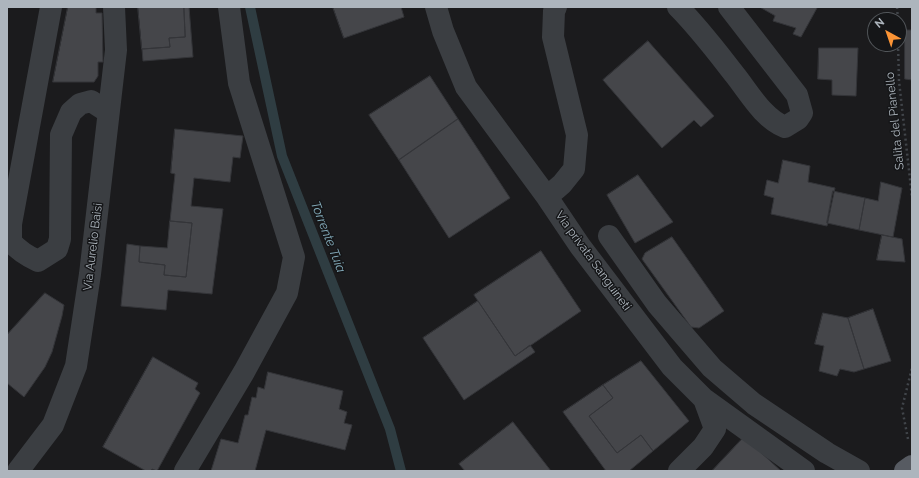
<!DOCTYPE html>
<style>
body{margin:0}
#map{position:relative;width:919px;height:478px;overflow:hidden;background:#1b1b1d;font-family:Raleway,sans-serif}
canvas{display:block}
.frame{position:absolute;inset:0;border:8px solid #adb5bd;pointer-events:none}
.north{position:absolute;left:867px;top:12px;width:40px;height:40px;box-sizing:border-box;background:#151618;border:1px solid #52565a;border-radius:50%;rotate:320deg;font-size:11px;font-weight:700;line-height:16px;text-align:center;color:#adb5bd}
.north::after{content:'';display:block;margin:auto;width:14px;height:18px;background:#fb9435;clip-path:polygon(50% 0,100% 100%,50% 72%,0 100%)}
</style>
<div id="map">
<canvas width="919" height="478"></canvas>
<div class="frame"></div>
<div class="north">N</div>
</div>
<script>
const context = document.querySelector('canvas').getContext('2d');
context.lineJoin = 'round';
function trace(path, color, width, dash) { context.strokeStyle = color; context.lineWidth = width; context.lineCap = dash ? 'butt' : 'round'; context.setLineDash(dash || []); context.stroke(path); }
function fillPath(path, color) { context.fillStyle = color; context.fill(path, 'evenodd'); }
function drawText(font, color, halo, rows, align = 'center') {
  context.font = font + ' Raleway,sans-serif'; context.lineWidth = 3; context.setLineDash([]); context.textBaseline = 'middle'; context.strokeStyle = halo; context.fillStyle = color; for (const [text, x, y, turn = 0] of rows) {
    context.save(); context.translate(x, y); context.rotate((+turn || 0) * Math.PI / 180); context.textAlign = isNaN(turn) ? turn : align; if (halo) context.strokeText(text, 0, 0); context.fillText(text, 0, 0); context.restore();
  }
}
const stream = new Path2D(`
 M250,7L282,156L390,429L401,471`);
const building = new Path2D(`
 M68,7H96V13H102L103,62H98V76L94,82H53Z
 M138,7H184L185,37L169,38L170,47L142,49Z
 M184,7H189L193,57L143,61L142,49L170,47L169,38L185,37Z
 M333,7H401L404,17L344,38Z
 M760,7H815L817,8L801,37L793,34L796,28L773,21L775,16Z
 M905,30H912V80L905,79Z
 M648,41L714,116L701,127L694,120L662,148L603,80Z
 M819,48H858L856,96L832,95V80L818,79Z
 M430,76L458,119L399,160L369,115Z
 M458,119L510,198L449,238L399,160Z
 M175,129L243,136L240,158L233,157L230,182L194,178L191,206L223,209L212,294L168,290L166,310L121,306L127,244L140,246L139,262L165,265L164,275L186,277L192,223L170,221L175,174L171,173Z
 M783,160L810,166L808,182L835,188L827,226L771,214L774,198L764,195L767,180L778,183Z
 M638,175L673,222L635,243L607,195Z
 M881,182L902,188L893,237L859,230L865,198L878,201Z
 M833,191L865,198L859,230L827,223Z
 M170,221L192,223L186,277L164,275L165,265L139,262L140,246L167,248Z
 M882,235L902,239L905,262L877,260Z
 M672,237L724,311L699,328L691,327L642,259L645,253Z
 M541,251L581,311L515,356L474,295Z
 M45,293L64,305L62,316L52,352L45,367L24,397L7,383V335Z
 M478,301L515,356L530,345L535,352L464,400L423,338Z
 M873,309L891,361L864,369L848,318Z
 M823,313L848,318L864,369L854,372L840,369L837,376L819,371L824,346L815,344Z
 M153,357L198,383L195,389L200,393L157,471L152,469L151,471H146L103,447Z
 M641,361L689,421L653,451L641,435L617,453L589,416L613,398L603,385Z
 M268,372L343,391L339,409L347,412L344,423L352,425L345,450L266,430L255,471H211L221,439L238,443L245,415H248L252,397L256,398L258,387L264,389Z
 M603,385L613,398L589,416L617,453L641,435L653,451L629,471H606L563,412Z
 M513,422L551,471H465L459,464Z
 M744,437L781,471H712Z`);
const path = new Path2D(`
 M897,7L898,20
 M898,44L899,81L912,197
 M908,439L902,408L912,368`);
const minor = new Path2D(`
 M51,7L11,224V242C19,251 27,256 38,261L57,249L60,239L61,135L71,112L80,104L91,101L108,112
 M436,7L443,31L466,87L547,197L580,246L672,367L704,399L804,471
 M678,7C699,28 717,52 735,75C750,94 763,118 785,127L798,119L802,113L797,95L729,7
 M547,197L562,184L574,169L577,135L553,37L554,11L556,7
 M609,236L657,304L712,368L754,404L827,453L859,471
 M18,471L53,425L76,366L90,274L116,50L114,7
 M185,471L244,372L287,293L294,257L239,83L229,7
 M679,471L703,447L715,429L704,399`);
const major = new Path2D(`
 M905,471L912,466`);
const streetNames = [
 ["Salita del Pianello",895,121,-96],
 ["Via Aurelio Baisi",93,247,-83],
 ["Via privata Sanguineti",593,261,54]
];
const waterNames = [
 ["Torrente Tuia",328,237,69]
];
trace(stream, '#2f3d42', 10);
fillPath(building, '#45464a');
trace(building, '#343539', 1);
trace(path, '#41454a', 2.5, [2, 3]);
trace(minor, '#3b3e42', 22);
trace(major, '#575b62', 22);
drawText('12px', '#adb5bd', '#151618', streetNames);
drawText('italic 13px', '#83aab9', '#151618', waterNames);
</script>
